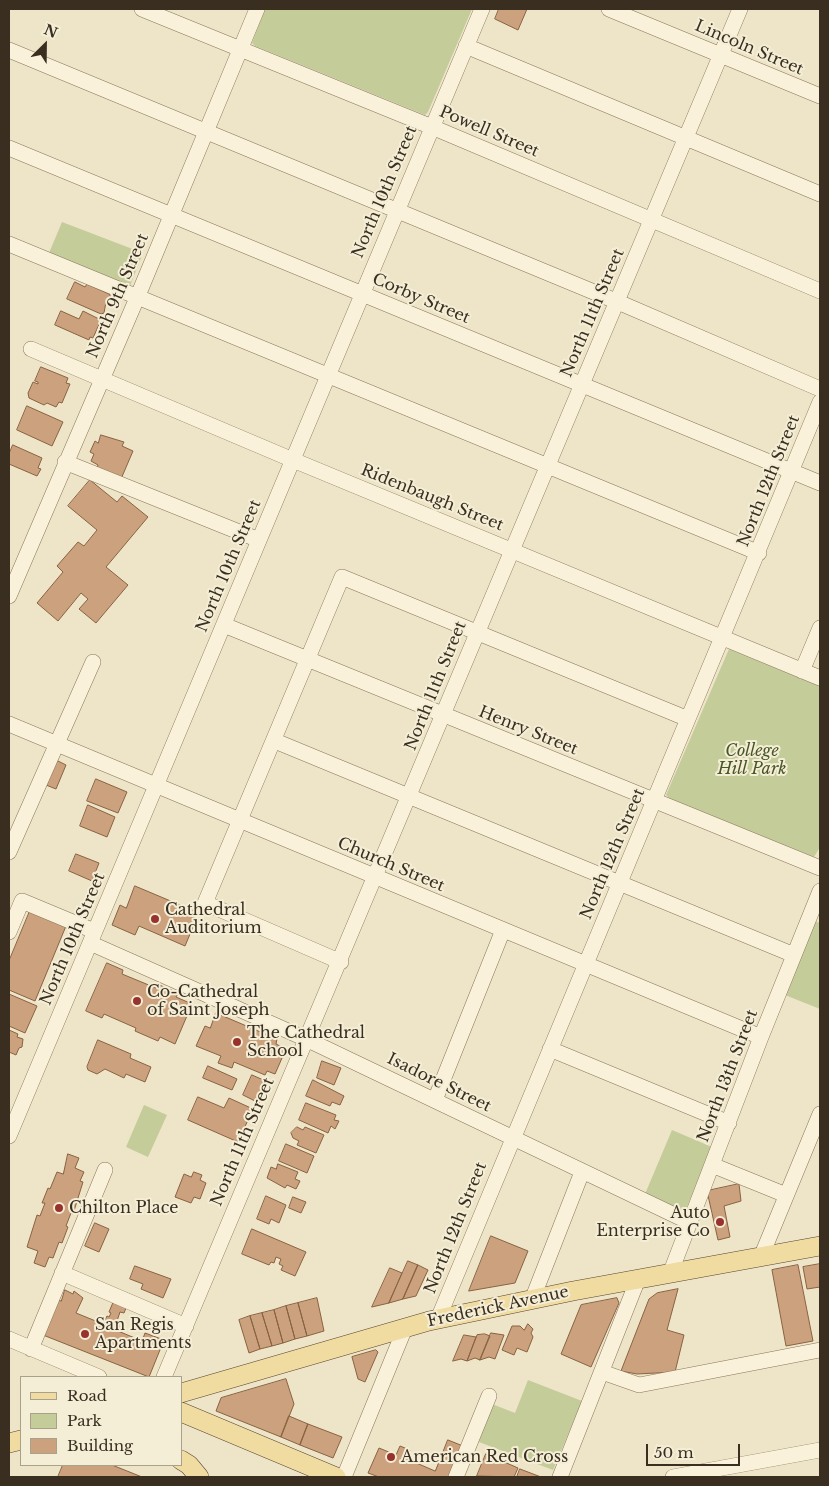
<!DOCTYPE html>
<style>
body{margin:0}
#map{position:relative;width:829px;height:1486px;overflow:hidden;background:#eee4c7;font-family:"Libre Baskerville",serif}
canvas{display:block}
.frame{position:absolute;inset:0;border:10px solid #3a2e20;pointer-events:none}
.legend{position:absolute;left:20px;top:1376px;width:162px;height:90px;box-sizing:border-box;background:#f5eed6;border:1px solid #aaa18d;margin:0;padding:6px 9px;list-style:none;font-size:15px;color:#3a2e20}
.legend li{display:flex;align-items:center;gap:10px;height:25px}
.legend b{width:25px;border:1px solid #aaa18d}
.north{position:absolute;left:20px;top:20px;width:50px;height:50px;-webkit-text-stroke:4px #f5eed6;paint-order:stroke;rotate:23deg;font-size:14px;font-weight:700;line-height:20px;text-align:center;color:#3a2e20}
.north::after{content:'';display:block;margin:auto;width:18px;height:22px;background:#3a2e20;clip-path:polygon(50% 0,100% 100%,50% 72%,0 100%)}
.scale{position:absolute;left:646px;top:1444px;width:94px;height:22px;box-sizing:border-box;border:2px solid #3a2e20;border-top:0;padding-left:6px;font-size:15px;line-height:18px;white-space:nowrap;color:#3a2e20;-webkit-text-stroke:4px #f5eed6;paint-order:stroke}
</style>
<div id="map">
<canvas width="829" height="1486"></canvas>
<div class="frame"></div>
<ul class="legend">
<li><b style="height:6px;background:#f0dba0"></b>Road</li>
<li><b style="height:14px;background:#c4cc9a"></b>Park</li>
<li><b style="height:14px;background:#cba27d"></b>Building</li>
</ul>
<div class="north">N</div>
<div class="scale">50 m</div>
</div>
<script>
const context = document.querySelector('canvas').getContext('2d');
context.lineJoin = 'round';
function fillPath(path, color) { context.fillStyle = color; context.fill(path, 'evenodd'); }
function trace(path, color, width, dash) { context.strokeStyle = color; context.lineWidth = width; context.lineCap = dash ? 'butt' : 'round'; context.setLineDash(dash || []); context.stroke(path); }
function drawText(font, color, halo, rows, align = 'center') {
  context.font = font + ' "Libre Baskerville",serif'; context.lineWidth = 4; context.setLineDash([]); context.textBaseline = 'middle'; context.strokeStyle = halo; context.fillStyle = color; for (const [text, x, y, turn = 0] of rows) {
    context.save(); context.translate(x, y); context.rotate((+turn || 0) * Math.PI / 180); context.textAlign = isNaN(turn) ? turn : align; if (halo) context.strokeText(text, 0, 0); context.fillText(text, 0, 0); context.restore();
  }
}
const green = new Path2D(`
 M265,9H472L428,112L425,115L255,46L252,43Z
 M62,222L143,253L130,286L49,253Z
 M729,649L820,686V847L814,857L670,799L666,795Z
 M815,921L820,923V1009L785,995Z
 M144,1105L167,1115L148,1157L126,1147Z
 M672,1130L712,1147L686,1209L681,1212L645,1194Z
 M528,1380L582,1401L553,1470L479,1442L492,1404L515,1413Z`);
const building = new Path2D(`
 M499,9H527L518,30L495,19Z
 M75,282L85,287L87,284L109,294L111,297L110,301L106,302L104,313L101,314L67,299Z
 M61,311L79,319L83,311L101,320L93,338L90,337L89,340L55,325Z
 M41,367L68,378L66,383L70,384L62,403L59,402L56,407L47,403L44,405L29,398L28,393L33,382L38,384V382L35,381Z
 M27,406L63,422L52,446L17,430Z
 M101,435L124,442L122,446L133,451L121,479L97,468L98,465L91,461L94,454L90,452L95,441L98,443Z
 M13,445L42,458L38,468L41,469L37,476L9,464V454Z
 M90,480L117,502L122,496L148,517L106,567L128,585L96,623L79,609L88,599L81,593L58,621L37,603L63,572L57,566L78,542L84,546L97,530L68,506Z
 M56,760L66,765L56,789L46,785Z
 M96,779L127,792L118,813L87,801Z
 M88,805L115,817L107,837L80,826Z
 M76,854L99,863L92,881L69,871Z
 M135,886L199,913L185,946L139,926L135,935L112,925L120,905L126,908Z
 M30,911L66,926L35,1001L9,990V961Z
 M107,963L123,970L122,974L156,988L157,984L178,993L176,997L192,1004L175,1044L160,1037L158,1041L135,1031L136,1028L104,1014L102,1018L86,1011Z
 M9,994L37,1006L25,1033L9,1026Z
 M216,1013L277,1039L276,1044L286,1049L275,1074L267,1071L265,1075L234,1062L232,1068L218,1063L221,1056L196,1046L205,1026L210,1028Z
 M9,1030L18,1034L17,1037L23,1039L22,1047L19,1048L16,1055L9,1052Z
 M98,1040L131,1054L130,1058L151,1067L145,1082L126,1074L124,1078L105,1069L97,1074L88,1070L87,1067Z
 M322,1061L341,1068L334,1085L317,1078Z
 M208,1066L237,1079L232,1090L203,1078Z
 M252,1075L268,1082L259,1103L243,1095Z
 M313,1080L344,1096L340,1105L332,1102L330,1106L306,1096Z
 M198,1097L224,1108L229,1098L253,1109L238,1142L188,1120Z
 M306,1103L336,1115L334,1120L339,1121L335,1129L331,1126L328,1133L299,1120Z
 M297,1127L303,1130L305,1127L324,1135L316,1153L297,1145L299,1141L293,1138L291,1133Z
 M286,1144L314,1156L307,1173L279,1161Z
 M68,1154L79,1158L75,1168L84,1172L80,1181L83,1182L73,1214L71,1213L66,1226L68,1227L62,1243L59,1242L53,1258L49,1257L45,1267L34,1263L38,1251L27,1247L37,1215L40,1216L45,1203H42L48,1188L50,1189L57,1172L63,1174Z
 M278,1164L298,1172L295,1179L300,1181L296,1189L287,1185L285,1188L267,1178L271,1167L276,1169Z
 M194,1172L202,1175L200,1180L206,1183L200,1199L194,1197L191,1203L175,1197L184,1174L191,1177Z
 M739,1184L741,1201L724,1206L730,1237L718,1240L707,1191Z
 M266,1196L286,1205L279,1223L271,1219L269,1224L257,1219Z
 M293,1197L306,1202L301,1213L289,1208Z
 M95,1223L109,1229L99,1252L85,1246Z
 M252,1229L306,1252L295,1276L281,1270L283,1266L279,1264L281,1259L276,1257L274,1263L271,1262L269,1265L242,1254Z
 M491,1236L528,1251L515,1283L469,1291Z
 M408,1261L418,1265L403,1299L389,1303Z
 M820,1264V1287L807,1289L803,1267Z
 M418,1265L428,1270L416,1296L403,1299Z
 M798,1265L813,1341L786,1346L772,1270Z
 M135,1266L171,1279L163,1298L141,1289L143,1284L130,1279Z
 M390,1268L402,1273L389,1303L372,1307Z
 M678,1289L667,1330L684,1335L675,1372L637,1374L621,1371L649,1299L657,1293Z
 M65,1290L73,1294L74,1291L83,1298L76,1313L103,1324L107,1316L109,1317L111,1313L109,1312L114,1300L126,1308L124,1313L120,1312L117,1321L122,1323L118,1331L142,1341L145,1333L164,1340L149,1377L43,1335L58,1300L61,1301Z
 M317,1298L324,1331L307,1336L298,1303Z
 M617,1298L619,1303L591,1367L561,1354L581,1305Z
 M298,1303L307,1336L295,1339L286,1306Z
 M286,1306L295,1339L283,1343L274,1310Z
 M274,1310L283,1343L272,1346L262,1313Z
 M262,1313L272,1346L260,1349L250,1316Z
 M250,1316L260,1349L249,1353L239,1320Z
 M528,1324L533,1329L531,1333L533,1337L527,1352L517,1348L514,1355L502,1350L512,1326H520L524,1330Z
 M491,1333L504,1335L495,1359L489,1357L480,1360Z
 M485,1334L490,1336L480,1360L475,1358L467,1361L477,1335Z
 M464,1335L476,1337L467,1361L461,1359L453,1361Z
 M376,1350L378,1352L365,1382L358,1379L352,1357Z
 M286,1379L294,1404L281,1437L216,1411L221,1398Z
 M289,1416L308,1424L300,1445L281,1437Z
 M308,1424L342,1437L333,1458L300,1445Z
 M448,1440L463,1446L451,1477H379L368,1473L379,1448L396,1455L400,1446L410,1450L407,1459L435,1471Z
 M486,1454L518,1468L514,1477L477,1476Z
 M63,1465H112L142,1477H58Z
 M520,1469L541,1477H517Z`);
const minor = new Path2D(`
 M142,9L432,127L820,291
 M609,9L820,96
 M466,46L820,194
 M9,50L618,302L820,389
 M9,148L820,483
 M9,244L759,553
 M31,349L293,460L820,678
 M65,462L259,540
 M9,596L137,298L257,9
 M224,625L820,868
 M802,671L820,628
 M9,724L761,1037
 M275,741L794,955
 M9,852L93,662
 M9,932L22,901L94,931
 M90,943L306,1039L689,1222
 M341,962L205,903L342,577L688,719
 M550,1049L729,1123
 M435,1100L503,930
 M9,1136L482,9
 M712,1165L786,1195
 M761,1257L820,1114
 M62,1273L186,1326
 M670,1274L761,1037L820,891
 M532,1300L582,1172
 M438,1319L820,402
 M9,1339L99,1377
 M31,1349L105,1170
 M602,1372L639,1385L820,1350
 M164,1377L740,9
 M344,1477L405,1328
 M456,1477L489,1396
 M560,1477L638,1279
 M673,1477L820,1450`);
const major = new Path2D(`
 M181,1393L429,1321L573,1291L820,1246
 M181,1412L336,1477
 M9,1443L21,1440
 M181,1460L189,1465L199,1477`);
const markers = [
 [155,919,5,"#98322d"],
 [137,1001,5,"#98322d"],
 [237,1042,5,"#98322d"],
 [59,1208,5,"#98322d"],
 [720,1222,5,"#98322d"],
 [85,1334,5,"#98322d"],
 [391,1457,5,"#98322d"]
];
const streetNames = [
 ["Lincoln Street",749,48,23],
 ["Powell Street",489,132,23],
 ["North 10th Street",385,192,-67],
 ["North 9th Street",118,296,-67],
 ["Corby Street",421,299,23],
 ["North 11th Street",593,313,-67],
 ["North 12th Street",769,481,-68],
 ["Ridenbaugh Street",432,498,22],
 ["North 10th Street",229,566,-67],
 ["North 11th Street",436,686,-68],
 ["Henry Street",528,731,22],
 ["North 12th Street",613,854,-67],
 ["Church Street",391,865,23],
 ["North 10th Street",73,939,-67],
 ["North 13th Street",728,1076,-69],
 ["Isadore Street",439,1083,26],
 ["North 11th Street",243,1142,-67],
 ["North 12th Street",456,1228,-68],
 ["Frederick Avenue",498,1307,-12]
];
const parkNames = [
 ["College",752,751],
 ["Hill Park",752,769]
];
const poiNames = [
 ["Cathedral",165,910],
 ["Auditorium",165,928],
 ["Co-Cathedral",147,992],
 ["of Saint Joseph",147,1010],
 ["The Cathedral",247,1033],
 ["School",247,1051],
 ["Chilton Place",69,1208],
 ["Auto",710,1213,"right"],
 ["Enterprise Co",710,1231,"right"],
 ["San Regis",95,1325],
 ["Apartments",95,1343],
 ["American Red Cross",401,1457]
];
fillPath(green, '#c4cc9a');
fillPath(building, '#cba27d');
trace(building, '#886242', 1);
trace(minor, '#89775c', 16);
trace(major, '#574530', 20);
trace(minor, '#f9f1da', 15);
trace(major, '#f0dba0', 19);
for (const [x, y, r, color] of markers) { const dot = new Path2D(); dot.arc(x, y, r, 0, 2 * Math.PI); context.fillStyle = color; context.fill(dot); trace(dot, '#f5eed6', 2); }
drawText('16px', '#3a2e20', '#f5eed6', streetNames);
drawText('italic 16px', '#475627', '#f5eed6', parkNames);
drawText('16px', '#3a2e20', '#f5eed6', poiNames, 'left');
</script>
